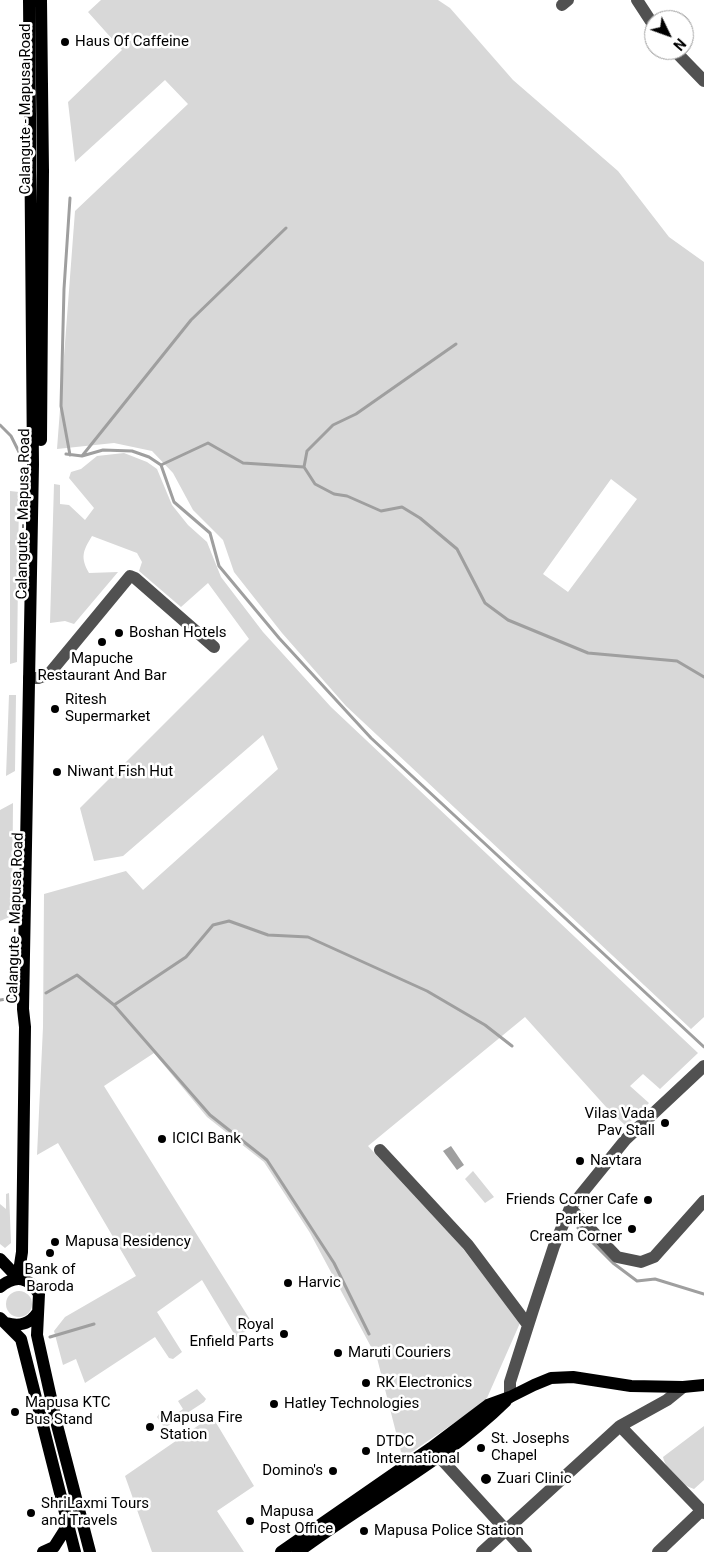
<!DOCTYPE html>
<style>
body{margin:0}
#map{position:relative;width:704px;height:1552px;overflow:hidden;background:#fff;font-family:Roboto,sans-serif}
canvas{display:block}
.north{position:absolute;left:644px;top:10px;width:50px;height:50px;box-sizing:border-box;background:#fff;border:1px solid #999;border-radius:50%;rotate:132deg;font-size:14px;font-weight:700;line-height:20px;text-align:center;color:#000}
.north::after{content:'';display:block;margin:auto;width:18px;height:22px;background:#000;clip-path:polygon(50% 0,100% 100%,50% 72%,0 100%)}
</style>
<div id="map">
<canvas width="704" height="1552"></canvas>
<div class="north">N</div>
</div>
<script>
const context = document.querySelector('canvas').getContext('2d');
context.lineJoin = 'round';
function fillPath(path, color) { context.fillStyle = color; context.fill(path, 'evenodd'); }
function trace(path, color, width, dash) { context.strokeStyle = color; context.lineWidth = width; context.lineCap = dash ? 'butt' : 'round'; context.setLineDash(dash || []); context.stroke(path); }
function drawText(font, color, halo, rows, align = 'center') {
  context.font = font + ' Roboto,sans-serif'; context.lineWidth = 5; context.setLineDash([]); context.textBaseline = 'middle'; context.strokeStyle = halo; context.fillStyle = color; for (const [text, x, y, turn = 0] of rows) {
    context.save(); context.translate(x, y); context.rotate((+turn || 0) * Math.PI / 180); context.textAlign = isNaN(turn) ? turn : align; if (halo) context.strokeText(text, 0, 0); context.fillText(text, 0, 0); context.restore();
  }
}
const green = new Path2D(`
 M101,0H438L450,8L513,80L618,171L669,237L704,262V1017L691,1029L346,706L282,633L234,572L223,540L193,510L173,473L152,451L114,443L57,449L75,211L188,104L165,80L75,162L68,102L122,50L88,12ZM611,479L637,499L568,592L543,574Z
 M124,453L147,462L157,469L172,505L188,525L207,542L221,577L263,632L331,707L698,1053L660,1089L643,1074L630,1086L649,1103L626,1126L607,1108L525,1017L368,1146L461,1246L520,1323L487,1398L476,1408L406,1456L401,1452L377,1358L310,1233L264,1162L207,1117L154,1053L104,1086L254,1326L236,1337L202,1280L157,1312L182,1352L173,1359L169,1358L155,1337L85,1383L76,1359L63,1365L54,1331L65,1317L136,1276L58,1143L37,1155L43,1027L44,894L126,871L143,890L278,769L263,735L123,856L94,861L80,808L249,639L208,583L181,607L139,571L142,562L137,553L92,536C83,551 80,557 89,573L118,572L74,624L65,621L50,623L54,484L60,485V504L69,505L85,520L94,508L69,478L71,472L81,469L97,456Z
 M10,491L19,492L17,662L10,664Z
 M9,695H16L15,771L6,776Z
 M13,803L12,916L0,921V810Z
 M473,1171L494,1197L485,1203L465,1179Z
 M9,1193L11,1243L5,1248L0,1244V1204L6,1209V1194Z
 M6 1304a13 13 0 1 1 26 0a13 13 0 1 1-26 0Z
 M197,1389L206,1399L204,1402L166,1427H164L157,1417L159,1414L165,1422L183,1409L178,1401Z
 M212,1416L254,1486L217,1511L244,1552H152L125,1476Z
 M704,1426V1480L694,1489C681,1485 666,1470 663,1457Z`);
const water = new Path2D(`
 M451,1146L464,1165L457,1170L443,1151Z`);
const stream = new Path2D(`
 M0,425L11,436L20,454
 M66,454L82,456L103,450L132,451L149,457L161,465L174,502L210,533L219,566L279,638L371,738L704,1047
 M70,455L61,406L64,289L70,198
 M82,456L191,320L286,228
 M161,465L208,443L243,463L304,467L315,484L334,494L347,496L381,511L402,507L420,518L457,549L485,603L508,620L588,653L677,661L704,677
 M304,467L307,451L333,425L356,414L456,344
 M46,993L77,975L114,1005L210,1115L267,1160L334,1263L369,1334
 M0,1000L13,998
 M114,1005L186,957L213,925L229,921L268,935L308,937L427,991L485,1025L512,1046
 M578,1228L613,1263L637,1281L655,1279L704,1294
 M50,1337L94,1324`);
const minor = new Path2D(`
 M637,0L654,26
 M562,5L568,0
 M674,50L704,81
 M29,678H38L49,674L130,576L135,578L214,647
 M380,1150L468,1245L528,1325
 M570,1208L617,1257L641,1262L654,1257L704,1201
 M510,1397V1382L533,1310L554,1246L570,1208L626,1139L704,1066
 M620,1426L704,1513
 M433,1450L526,1552
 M482,1552L620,1426L667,1400L683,1387
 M658,1552L701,1511`);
const major = new Path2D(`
 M41,440L43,170L41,0
 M0,1259L18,1278
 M18,1278L22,1252L25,1027L23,1009L33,464L29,0
 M0,1287C16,1274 29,1277 39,1294L37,1335L57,1425L90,1552
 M0,1318L21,1339L75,1552
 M6,1323C20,1327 30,1324 38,1312
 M43,1552L54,1547L68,1525
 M281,1552L431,1448L488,1405L510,1397L534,1385L551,1378L573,1377L631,1386L683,1387L704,1385
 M298,1552C366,1501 445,1461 506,1401`);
const markers = [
 [65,42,5,"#000"],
 [119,633,5,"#000"],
 [102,642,5,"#000"],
 [55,709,5,"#000"],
 [57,772,5,"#000"],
 [665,1123,5,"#000"],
 [162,1139,5,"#000"],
 [580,1161,5,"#000"],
 [648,1200,5,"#000"],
 [632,1229,5,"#000"],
 [55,1242,5,"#000"],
 [50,1253,5,"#000"],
 [288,1283,5,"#000"],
 [284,1334,5,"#000"],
 [338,1353,5,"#000"],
 [366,1383,5,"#000"],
 [274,1404,5,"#000"],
 [15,1412,5,"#000"],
 [150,1427,5,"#000"],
 [481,1448,5,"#000"],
 [366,1451,5,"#000"],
 [333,1471,5,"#000"],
 [486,1479,6,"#000"],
 [31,1513,5,"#000"],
 [250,1521,5,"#000"],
 [364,1531,5,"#000"]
];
const poiNames = [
 ["Haus Of Caffeine",75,42],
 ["Boshan Hotels",129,633],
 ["Mapuche",102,659,"center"],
 ["Restaurant And Bar",102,676,"center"],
 ["Ritesh",65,700],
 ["Supermarket",65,717],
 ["Niwant Fish Hut",67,772],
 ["Vilas Vada",655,1114,"right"],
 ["Pav Stall",655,1131,"right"],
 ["ICICI Bank",172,1139],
 ["Navtara",590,1161],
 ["Friends Corner Cafe",638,1200,"right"],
 ["Parker Ice",622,1220,"right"],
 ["Cream Corner",622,1237,"right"],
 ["Mapusa Residency",65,1242],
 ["Bank of",50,1270,"center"],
 ["Baroda",50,1287,"center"],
 ["Harvic",298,1283],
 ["Royal",274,1325,"right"],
 ["Enfield Parts",274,1342,"right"],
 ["Maruti Couriers",348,1353],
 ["RK Electronics",376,1383],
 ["Mapusa KTC",25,1403],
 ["Bus Stand",25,1420],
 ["Hatley Technologies",284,1404],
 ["Mapusa Fire",160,1418],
 ["Station",160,1435],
 ["St. Josephs",491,1439],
 ["Chapel",491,1456],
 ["DTDC",376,1442],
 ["International",376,1459],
 ["Domino's",323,1471,"right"],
 ["Zuari Clinic",497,1479],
 ["ShriLaxmi Tours",41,1504],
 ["and Travels",41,1521],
 ["Mapusa",260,1512],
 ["Post Office",260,1529],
 ["Mapusa Police Station",374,1531]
];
const streetNames = [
 ["Calangute - Mapusa Road",26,109,-90],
 ["Calangute - Mapusa Road",24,514,-89],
 ["Calangute - Mapusa Road",16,918,-88]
];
fillPath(green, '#d8d8d8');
fillPath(water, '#9f9f9f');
trace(stream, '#9f9f9f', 3);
trace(minor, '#515151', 12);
trace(major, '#000', 12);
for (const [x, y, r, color] of markers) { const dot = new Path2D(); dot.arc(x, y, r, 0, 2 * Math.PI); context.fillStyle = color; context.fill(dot); trace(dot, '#fff', 2); }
drawText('15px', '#000', '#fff', poiNames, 'left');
drawText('15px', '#000', '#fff', streetNames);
</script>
